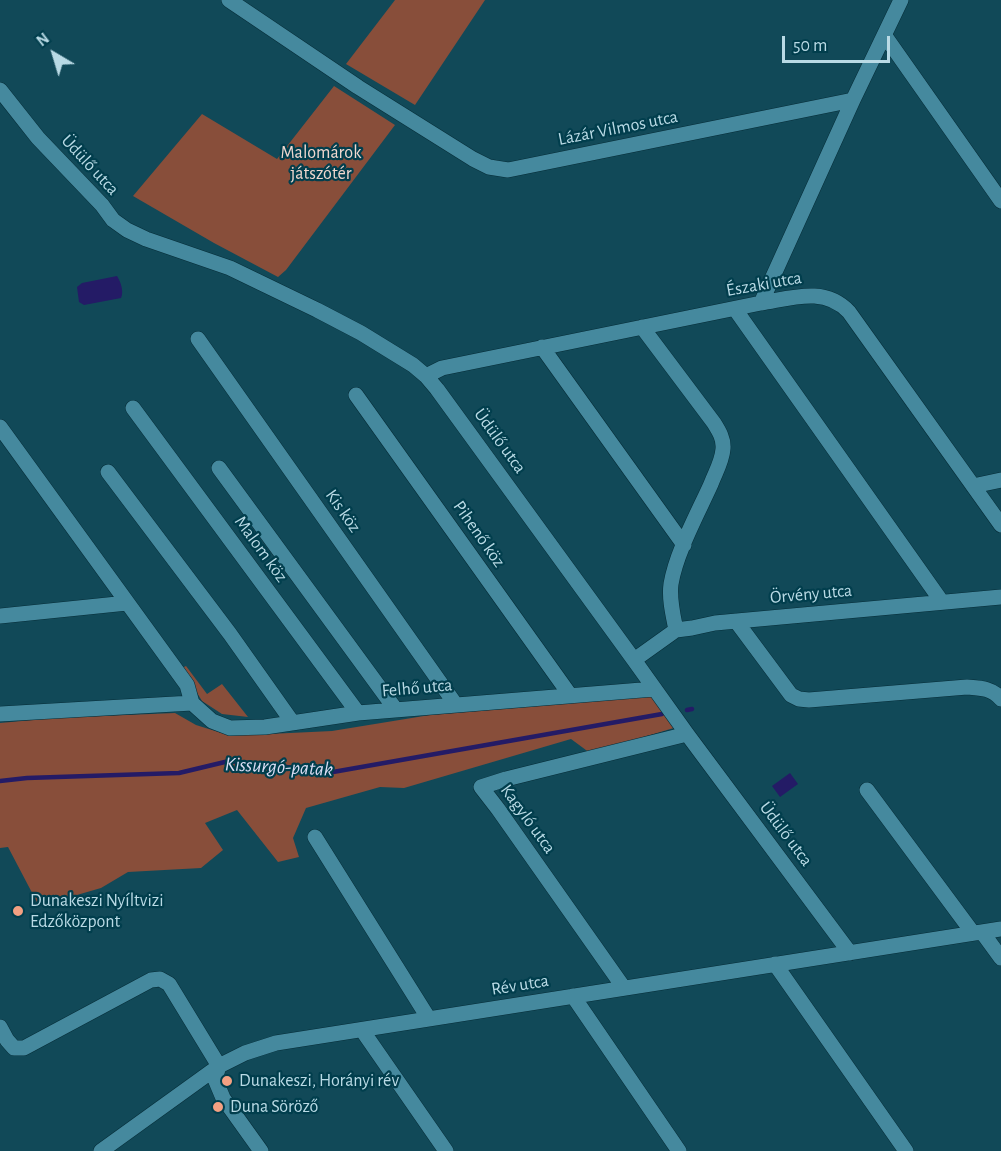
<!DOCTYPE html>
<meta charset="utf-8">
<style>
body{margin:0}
#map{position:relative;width:1001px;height:1151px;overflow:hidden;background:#114958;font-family:"Alegreya Sans",sans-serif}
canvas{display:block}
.north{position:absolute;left:24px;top:24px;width:60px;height:60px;-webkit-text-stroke:4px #013e4d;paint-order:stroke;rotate:322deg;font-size:16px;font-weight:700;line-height:24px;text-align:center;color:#b9dae5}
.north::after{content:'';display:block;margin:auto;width:21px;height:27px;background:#b9dae5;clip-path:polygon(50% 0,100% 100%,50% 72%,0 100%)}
.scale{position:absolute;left:782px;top:36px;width:108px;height:27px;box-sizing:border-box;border:3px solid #b9dae5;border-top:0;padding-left:8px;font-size:18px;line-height:21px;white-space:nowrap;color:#b9dae5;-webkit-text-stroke:4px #013e4d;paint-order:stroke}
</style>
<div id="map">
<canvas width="1001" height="1151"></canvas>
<div class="north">N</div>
<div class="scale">50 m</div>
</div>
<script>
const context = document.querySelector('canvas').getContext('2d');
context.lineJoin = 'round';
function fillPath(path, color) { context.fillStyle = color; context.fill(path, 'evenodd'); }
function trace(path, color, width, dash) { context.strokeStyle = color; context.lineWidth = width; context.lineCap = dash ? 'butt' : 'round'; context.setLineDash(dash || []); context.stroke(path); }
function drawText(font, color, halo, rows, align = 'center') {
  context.font = font + ' "Alegreya Sans",sans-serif'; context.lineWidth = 4.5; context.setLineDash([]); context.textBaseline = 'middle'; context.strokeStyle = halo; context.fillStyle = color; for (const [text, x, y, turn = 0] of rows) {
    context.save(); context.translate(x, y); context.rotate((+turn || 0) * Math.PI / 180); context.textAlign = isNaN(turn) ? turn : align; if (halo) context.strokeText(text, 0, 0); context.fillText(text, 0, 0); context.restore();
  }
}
const green = new Path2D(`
 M395,0H485L415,105L346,64Z
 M334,86L395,125L286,270L278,277L214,243L133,196L202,114L277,159Z
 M186,666L207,694L222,684L248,717L222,714L202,701L182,668Z
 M658,696L677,727L590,753L571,739L404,788L380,787L306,808L293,838L299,857L278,862L237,810L205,823L223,850L201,868L128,872L101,888L39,906L8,847L0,848V723L55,718L175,713L196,725L228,735L269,734L332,731L430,715Z`);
const water = new Path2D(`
 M117,276C121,282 124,292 121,298L84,305L79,302L77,287L82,283Z
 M790,773L798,784L780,797L772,786Z`);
const stream = new Path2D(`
 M687,710L692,709
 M0,781L27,778L179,773L229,761L333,772L662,714`);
const minor = new Path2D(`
 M229,0L358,87L473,159L489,167L508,170L853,100
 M885,36L1001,201
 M0,90L38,138L102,205L113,220L127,230L146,239L230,268L317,310L361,333L413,365L426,376L437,389L634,660L687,734L850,953
 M761,303L853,100L901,0
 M735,309L942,602
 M642,327L714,423C719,431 724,439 723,449C722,462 715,473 711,484C698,513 676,553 671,584C669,599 673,615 676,630
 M198,339L456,705
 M542,347L684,545
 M426,376L442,368L761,303C792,298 825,286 849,312L1001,525
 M356,395L570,695
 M133,408L358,713
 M0,427L187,685L192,703
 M219,468L396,710
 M108,472L230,634L293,723
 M973,486L1001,480
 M0,616L127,603
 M736,621L791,695L799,699L809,700L967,687C980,688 992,688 1001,699
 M634,660L676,630L692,628L715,623L1001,597
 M192,703L212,721L230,728L265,727L358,713L654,689
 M0,714L192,703
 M867,790L973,933
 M315,837L429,1019
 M982,932L1001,958
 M775,964L906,1151
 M624,988L498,809L481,787L506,779L687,734
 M573,996L679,1151
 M0,1027L7,1040L14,1048H24L151,980L160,979L169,984L219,1066
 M362,1030L446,1151
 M219,1066L215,1079L223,1098L261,1151
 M101,1151L219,1066L245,1053L276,1043L1001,929`);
const markers = [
 [18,911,6,"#f3a082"],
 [227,1081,6,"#f3a082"],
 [218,1107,6,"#f3a082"]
];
const streetNames = [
 ["Lázár Vilmos utca",618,128,-11],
 ["Üdülő utca",90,165,47],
 ["Északi utca",764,284,-10],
 ["Üdülő utca",500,441,54],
 ["Kis köz",343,511,55],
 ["Pihenő köz",479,534,55],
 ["Malom köz",261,549,54],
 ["Örvény utca",811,594,-5],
 ["Felhő utca",417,688,-5],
 ["Kagyló utca",528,819,54],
 ["Üdülő utca",786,834,53],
 ["Rév utca",520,985,-9]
];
const parkNames = [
 ["Malomárok",321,153],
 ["játszótér",321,174]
];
const poiNames = [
 ["Dunakeszi Nyíltvizi",30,901],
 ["Edzőközpont",30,922],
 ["Dunakeszi, Horányi rév",239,1081],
 ["Duna Söröző",230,1107]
];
const waterNames = [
 ["Kissurgó-patak",279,767,3]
];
fillPath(green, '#884e3a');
fillPath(water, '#241b66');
trace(stream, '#241b66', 4.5);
trace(minor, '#062d38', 16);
trace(minor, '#45899e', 15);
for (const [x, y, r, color] of markers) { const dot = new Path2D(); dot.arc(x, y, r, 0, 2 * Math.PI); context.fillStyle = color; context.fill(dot); trace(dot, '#013e4d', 2); }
drawText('18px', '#b9dae5', '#013e4d', streetNames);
drawText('18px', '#f1d8cf', '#013e4d', parkNames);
drawText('18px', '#b9dae5', '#013e4d', poiNames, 'left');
drawText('italic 20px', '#dbdef5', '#013e4d', waterNames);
</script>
